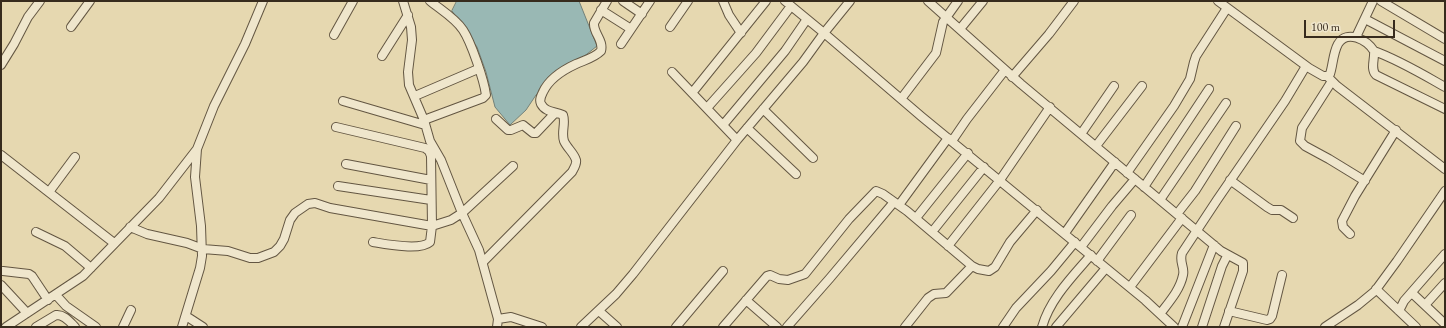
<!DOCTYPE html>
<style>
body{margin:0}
#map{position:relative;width:1446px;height:328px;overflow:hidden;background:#e6d8b0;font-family:"EB Garamond",serif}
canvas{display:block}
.frame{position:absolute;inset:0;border:2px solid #372b1d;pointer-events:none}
.scale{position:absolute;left:1304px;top:20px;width:91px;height:18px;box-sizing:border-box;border:2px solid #372b1d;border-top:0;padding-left:5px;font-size:12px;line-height:14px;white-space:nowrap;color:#372b1d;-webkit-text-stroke:3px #efe6cc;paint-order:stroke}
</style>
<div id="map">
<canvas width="1446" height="328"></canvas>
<div class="frame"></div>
<div class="scale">100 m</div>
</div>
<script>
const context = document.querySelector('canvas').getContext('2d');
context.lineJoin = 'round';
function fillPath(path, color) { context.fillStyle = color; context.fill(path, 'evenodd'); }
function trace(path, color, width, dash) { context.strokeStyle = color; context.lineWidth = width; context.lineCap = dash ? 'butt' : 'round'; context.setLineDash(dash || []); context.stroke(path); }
const water = new Path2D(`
 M457,1H579L597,46L536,95L526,110L510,125L495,107L486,72L477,47L452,11Z`);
const minor = new Path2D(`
 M403,1L411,27L412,40L408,72L409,85L424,120L430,141L441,160L462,213L479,250L498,319L497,327
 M623,1L642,14
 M723,1L729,15L741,33
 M785,1L824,33L922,117L1145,300L1174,327
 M928,1L1021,84L1221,251L1243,263V271L1224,327
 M1218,1L1309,68L1323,76H1327L1330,74C1333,65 1333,53 1338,44C1347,29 1367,40 1374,51C1375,59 1370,69 1376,75L1445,109
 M1381,1L1445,39
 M601,10L631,29
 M1365,19L1445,61
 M71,27L90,1
 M670,27L688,1
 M960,29L983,1
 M334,35L353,1
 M1356,37L1373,1
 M621,44L650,1
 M1374,51C1399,60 1422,74 1445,87
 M382,56L408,15
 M1,65L14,44L28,17L40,1
 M672,72L737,140
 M1327,76L1337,86L1445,169
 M1012,77L1049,34L1074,1
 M1332,81L1302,128L1300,141L1305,146L1329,159L1365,181
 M692,93L766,1
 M415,96L478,69
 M901,99L936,53L943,22L958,1
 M343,101L425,125
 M707,108L756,53L791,6
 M763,109L813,158
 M496,119L508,130H511L523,125L533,133H536L555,113
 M424,120L483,98L486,95C484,80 471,42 463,30C455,18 441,10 430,1
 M723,125L785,51L807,19
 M336,127L425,148L429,151L431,156L432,226L430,242C420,251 385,244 373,242
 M747,128L796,174
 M1081,134L1114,86
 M952,141L967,119L1005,70
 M1096,146L1142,86
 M1,155L114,243
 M346,164L431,180
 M1127,173L1174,106L1190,79L1194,62L1196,56L1227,8
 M1230,180L1267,207L1272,210H1281L1293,218
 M338,186L431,200
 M1144,187L1209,89
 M49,192L75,157
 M1160,200L1226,103
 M899,205L948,138
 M1177,214L1195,191L1236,126
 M916,218L968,153
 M130,227L147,234L187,243L203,249L228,251L250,258H258L274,252L280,246L284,239L290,220L295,213L308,204L315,203L330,208L432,226L451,220L462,213L513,166
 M36,232L65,246L91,268
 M932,232L984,167
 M1065,233L1115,162
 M1350,234L1343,227L1342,221L1355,196L1396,130
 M948,246L1000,180L1050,107
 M1081,247L1112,206L1135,179
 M1097,261L1131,215
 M483,262L572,172C574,168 577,164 576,160C574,153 567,148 564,141C561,132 566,123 563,115C555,111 546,113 541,104C539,100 541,96 543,92C549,79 563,70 576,64C585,60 594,58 601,51C604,40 593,33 594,23L607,1
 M3,271L29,274L32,276L48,300
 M1,285L27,313
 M1130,287L1182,218
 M1376,289L1416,327
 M1412,293L1445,324
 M56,295L66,306L96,327
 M746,300L777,327
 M1425,305L1445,283
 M599,311L617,327
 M1229,311L1267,320L1270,319L1272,316L1282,275
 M1399,311L1404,301L1445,254
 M1160,314C1169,302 1180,290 1183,275C1185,267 1179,263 1182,253L1217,200L1285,101L1306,66
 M186,316L203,327
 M498,319L511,317L542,327
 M6,327L83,276L159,198L197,149
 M36,327L56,315C64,314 70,322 75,327
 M123,327L131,310
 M182,327L200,268L202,256L201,226L195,177L197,149L214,106L245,44L263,1
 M581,327L616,294L633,274L737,140L803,62L824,33L850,1
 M676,327L723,271
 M723,327L767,276L770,275L779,279L788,280L805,274L849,219L876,191L883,194L907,211L972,266L978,269L989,271L995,267L1010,242L1037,210
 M787,327L830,278L894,202
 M905,327L928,298L934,294L946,293L972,266
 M1003,327L1016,308L1051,271L1075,242
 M1042,327C1050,299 1072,277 1091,255
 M1056,327L1106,268
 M1182,327L1214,245
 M1202,327L1222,266L1227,256
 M1325,327L1358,305L1375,291L1397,261L1445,191`);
fillPath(water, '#99b8b4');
trace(water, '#728078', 1);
trace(minor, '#635642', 10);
trace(minor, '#efe6cc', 8);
</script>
